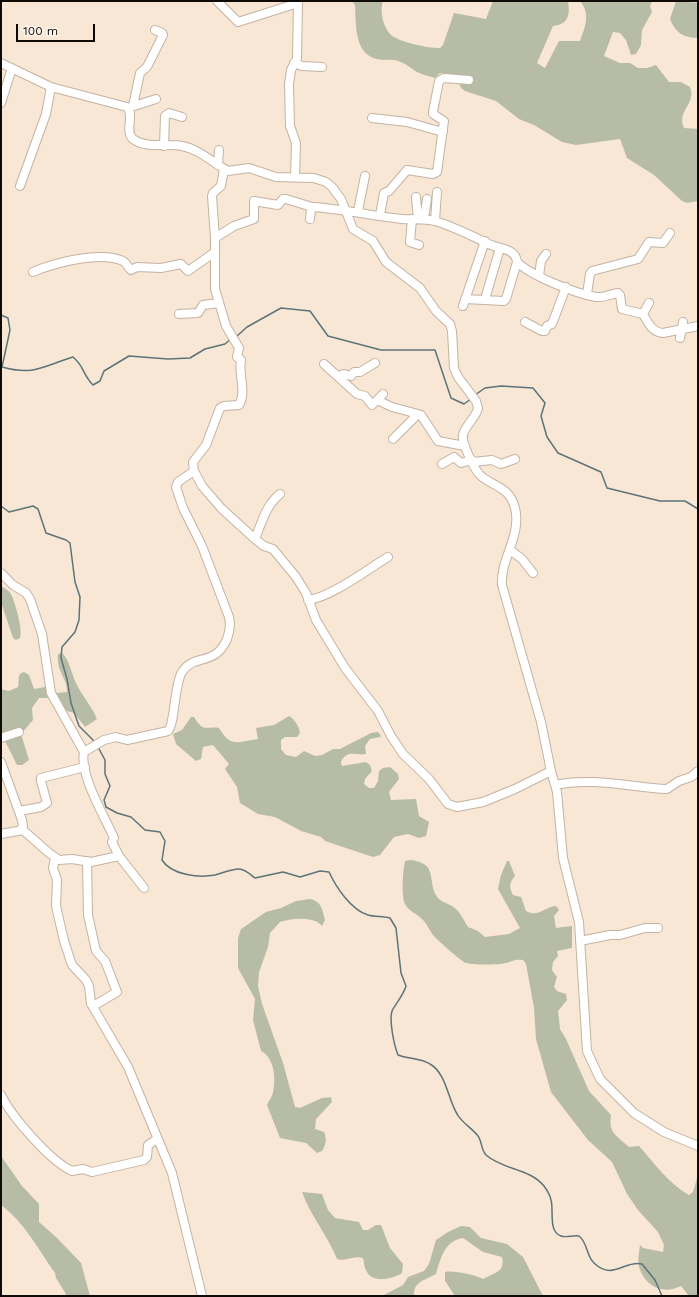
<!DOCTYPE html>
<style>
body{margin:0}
#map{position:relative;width:699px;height:1297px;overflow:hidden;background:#f9e7d5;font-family:"Work Sans",sans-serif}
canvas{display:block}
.frame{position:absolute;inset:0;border:2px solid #100a05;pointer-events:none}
.scale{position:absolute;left:16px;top:24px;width:79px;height:18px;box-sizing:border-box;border:2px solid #100a05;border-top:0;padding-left:5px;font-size:12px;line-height:14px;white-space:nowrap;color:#100a05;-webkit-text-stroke:3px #fdf6ef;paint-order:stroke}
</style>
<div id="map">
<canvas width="699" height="1297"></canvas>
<div class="frame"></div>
<div class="scale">100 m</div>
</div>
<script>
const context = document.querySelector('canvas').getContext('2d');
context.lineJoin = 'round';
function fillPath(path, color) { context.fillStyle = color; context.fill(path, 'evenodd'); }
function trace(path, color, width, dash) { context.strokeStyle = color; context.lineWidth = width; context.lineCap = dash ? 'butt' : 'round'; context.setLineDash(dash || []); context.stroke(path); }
const green = new Path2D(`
 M352,1H383C379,12 384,31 394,37C404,43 428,48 440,48L443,45L454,13L486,19L493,1H568C570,15 569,24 553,26L537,63L545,68L559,41H580C585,27 591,14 580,1H658L652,2L650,6L652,12L642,30L641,45L636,54L631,55L626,40L620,33L613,32L604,56L620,63H630L638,68H647L656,65L669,82H681L690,87C691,90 692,94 691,97C689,108 678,114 684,128L698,129V201L687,203L682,201L654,175L627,158L620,139L576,145L562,142L534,125L519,119L496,101L465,91L461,88L456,76L440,73L435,78C429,76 423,75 417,72C411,68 405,63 398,61C390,58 380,62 371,57C354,48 356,21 355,5Z
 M676,1L698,3V38C683,38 675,32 670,19Z
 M1,586C5,589 9,590 11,594C15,602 23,630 20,638L16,640L13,638L1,602Z
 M62,653C70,660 72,677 78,687C84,698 92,707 97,719L85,727L74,713L67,711L50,698H39L32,708L33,720L21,734L29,760L22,765H17L6,743L1,739V689L9,691L18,687C20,681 16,674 24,672L29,675L34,689L45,687L57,693L67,692C68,679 56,672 58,654Z
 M289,716C295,720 299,726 300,733L297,737H285L281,740V749L286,755L296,757L304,751L315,756L322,755L333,749H340L371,733L378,732L381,736L380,737L370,739L365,746L366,754C356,756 347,749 341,762L342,766L366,762L370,765L372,771L365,779L364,784L369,788H374L378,781L379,771L383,768L390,767L398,774L399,779L389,792L391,800L416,799L419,816L429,822L426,836L419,838L408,834L394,837L380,855L373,857L325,841L321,837L301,831L275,817L258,814L240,803L237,787L225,769L229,764L213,745L203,747L201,759L196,761L176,744L173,734L182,730L191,717H194C204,733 205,726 219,728C231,748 237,742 258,739L256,728L274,725Z
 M410,860C441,863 425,884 439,899C442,902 447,903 450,905C459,909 463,919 468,927L478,931L485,937L509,934L520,928L498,889L501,875L507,861H509L515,876C509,883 509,887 513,895L521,897L526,911C539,918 543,907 556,906L559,910L554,916L556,928L572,926V948L557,951L558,956L553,962L552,970L557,977L554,987L557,991L566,994L567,1000L558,1011L560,1029L566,1039L589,1091L611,1115C608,1133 617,1136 629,1147L639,1146C655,1164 668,1183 689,1195L693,1192L698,1175V1296H689L681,1286C665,1294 648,1289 640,1270C637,1262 639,1253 640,1245L643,1248L663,1252L664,1245L658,1232L638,1210L627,1194L612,1162L588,1140L551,1092L536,1039L534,1008L526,964L523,960C515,959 513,961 506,963C498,965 473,965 466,963C461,961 437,940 433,935C429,930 427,924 423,920C417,913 409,912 405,904C401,895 403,870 405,861Z
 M310,899C322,902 322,909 325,920L322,926C315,916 291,918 280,922L270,933L268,947L259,972L258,986L262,1004L283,1063L295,1107L300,1108L322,1098L331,1097L332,1102L316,1119L315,1129L324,1132C327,1139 326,1145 322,1151L317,1153L306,1143L280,1138L267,1105C269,1100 272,1097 273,1093C276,1080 275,1058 261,1051L253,1020L255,999L238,968V938L241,929L266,912L281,908L296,901Z
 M1,1156L22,1186L39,1204V1222L56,1237L81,1263L90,1296H67L56,1278L55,1273C38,1249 25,1223 1,1205Z
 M302,1192L322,1194L328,1210L335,1218L359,1222L363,1230H368L376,1225H381L390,1248L403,1264L402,1273C393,1279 371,1284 366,1270C364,1267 364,1262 363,1258C353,1255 346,1262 337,1259C327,1234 311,1217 302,1192Z
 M461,1226L470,1227L481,1238L507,1244L523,1257L543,1296H455L445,1281V1272C452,1270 476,1275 483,1279C496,1272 505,1272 502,1257L483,1252L463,1238C444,1241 441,1258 436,1274C426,1280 413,1281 414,1296H382L403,1285L408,1277L424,1271L429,1264L436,1240L448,1232Z`);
const stream = new Path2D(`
 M1,315L8,318L10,330L2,367C34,376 43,366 73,357C85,367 82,374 93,385L100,381L104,371L129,356L168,359L190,358L205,349L225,344L231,339
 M237,336L247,327L281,308L310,311L328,336L381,350H435L451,398L464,404L471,399
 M475,395L485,388L501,386L533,388L545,403L541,416L547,437L558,453L601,472L607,488L660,501H685L698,509
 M1,506L9,512L33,506L38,509L46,533L66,540L70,543L75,582L80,597L79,620L75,632L62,647L61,658L67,679L71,703L79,726L95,742
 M98,747L105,760V774L110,786L104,800L106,807L117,813L131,817L145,830L160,832L165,841L162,860C171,875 199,878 215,875C223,873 231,869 239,869C245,869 251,875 255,878L283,872L300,877L320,871L329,872C336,887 351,910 368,915C375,917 383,916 390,918L396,928L401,973L406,986C403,996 396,1003 392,1011C389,1021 394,1045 398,1055C408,1059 421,1058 430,1064C446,1073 448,1099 457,1114C462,1123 472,1128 478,1136C482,1141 481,1150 486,1155C503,1170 529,1168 544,1186C547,1190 550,1195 551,1200C554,1210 548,1232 561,1236C566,1238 573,1235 579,1236C588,1243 586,1256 594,1263C613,1281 624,1260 642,1264L655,1280L662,1296`);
const minor = new Path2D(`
 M217,1L238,22L298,3
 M1,63L51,87L127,107C135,116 124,131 133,139C146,149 167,143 182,146C199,149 213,163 228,171L249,168L276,177L314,178L326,182L332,187L341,199L353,229L373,241L386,262L420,288L436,311L450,324L452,331L454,368L458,377L476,401L478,408C476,418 465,425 463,435C461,442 475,471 481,476C494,487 510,487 515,508C522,535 500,559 502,585L541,722L551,771L557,792L563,858L579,922L587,1051L600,1079L634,1113L664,1132L698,1146
 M294,63L302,66L322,67
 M1,103L12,68
 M133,106L140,73L147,67L163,35L162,33L155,30
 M131,107L156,99
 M372,118L407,122L443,132
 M164,146L165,116L169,113L182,117
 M218,165L219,150
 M224,169L221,186L213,193L212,196L215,238V289L226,326L239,348L237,357L241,360C238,375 247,391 239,405L224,406L220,408L206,445L193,462L194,471L202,486L222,509L255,539L264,546L273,549L296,577L306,593L316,620L345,668L378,711L391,736L403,754L429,779L448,804L457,807L483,802L515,789L551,771
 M295,177L296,143L290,126L289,84L291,70L297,59L298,1
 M20,186L46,114L51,87
 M416,197L418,219
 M358,211L365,176
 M380,215L384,193L389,191L407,170L433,174L437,172L444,121L433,114V112L439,81L444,78L469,80
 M424,218L427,199
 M310,219L311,209L313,207C343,209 372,216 402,219C413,220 423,218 435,221C455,227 472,236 491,245C501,249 516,249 517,262C531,276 577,294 596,297C604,298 610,294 618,293L620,295L622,309L643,314C648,323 652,332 663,333L698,326
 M412,219L410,242L419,245
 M435,221L437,192
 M215,238L234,226L254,219V201L278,205L283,199H286L312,207
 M33,272C56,262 101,251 123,261C127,263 128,268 131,270L137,267L161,268L181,264L188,271L215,252
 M539,276L541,261L546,254
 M587,294L590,274L592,271L638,259L649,242L663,243L670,233
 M465,299L504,301L506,299L517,262
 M485,299L500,248
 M463,306L485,241
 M179,314L198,313L203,305L219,303
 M643,314L649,303
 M525,322L542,331H545L547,326L552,324L566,287
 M680,338L683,322
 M324,364L357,394L365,396L372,405L377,400
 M339,376L344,374L351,376L354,372H360L375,363
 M383,394L377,400L392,407L418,414L393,439
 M418,414L421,415L438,441L465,446
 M473,462L492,460L501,464L515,459
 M442,464L454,457L461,463L472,460
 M255,539C262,522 266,505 280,494
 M510,550L522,559L533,573
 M1,573L13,585L26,593L30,599L42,634L51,693L84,752C79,775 105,817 114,838L112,842L119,856L144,888
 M308,600C330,598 368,569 388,557
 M1,738L19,732
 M84,752L104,740L116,737L127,740L168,731C175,724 174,685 182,672C194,653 215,667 227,639C230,631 231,625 229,617L202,546L183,508L176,487L178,482L194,471
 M1,762L22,820L23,827L21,829
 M555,785C592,777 630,787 667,789L679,781L691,777L698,771
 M19,811L41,807L47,803L41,781V778L85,767
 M1,834L23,830L49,853L59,860L72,859L91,862L119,856
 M55,858L53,868L57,880L56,906L64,941L72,965L86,980L89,986L91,1004L94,1006
 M87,861L88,915L96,951L105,961L117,992L95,1005L93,1007L128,1067L172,1173L202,1296
 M580,941L610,935H620L645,928H658
 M1,1095C11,1116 50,1161 72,1171L83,1169L92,1172L144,1160L147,1157L148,1145L157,1139`);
fillPath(green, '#b6bca6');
trace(stream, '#5b7478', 1.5);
trace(minor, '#c4b3a2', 10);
trace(minor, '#fff', 8);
</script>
